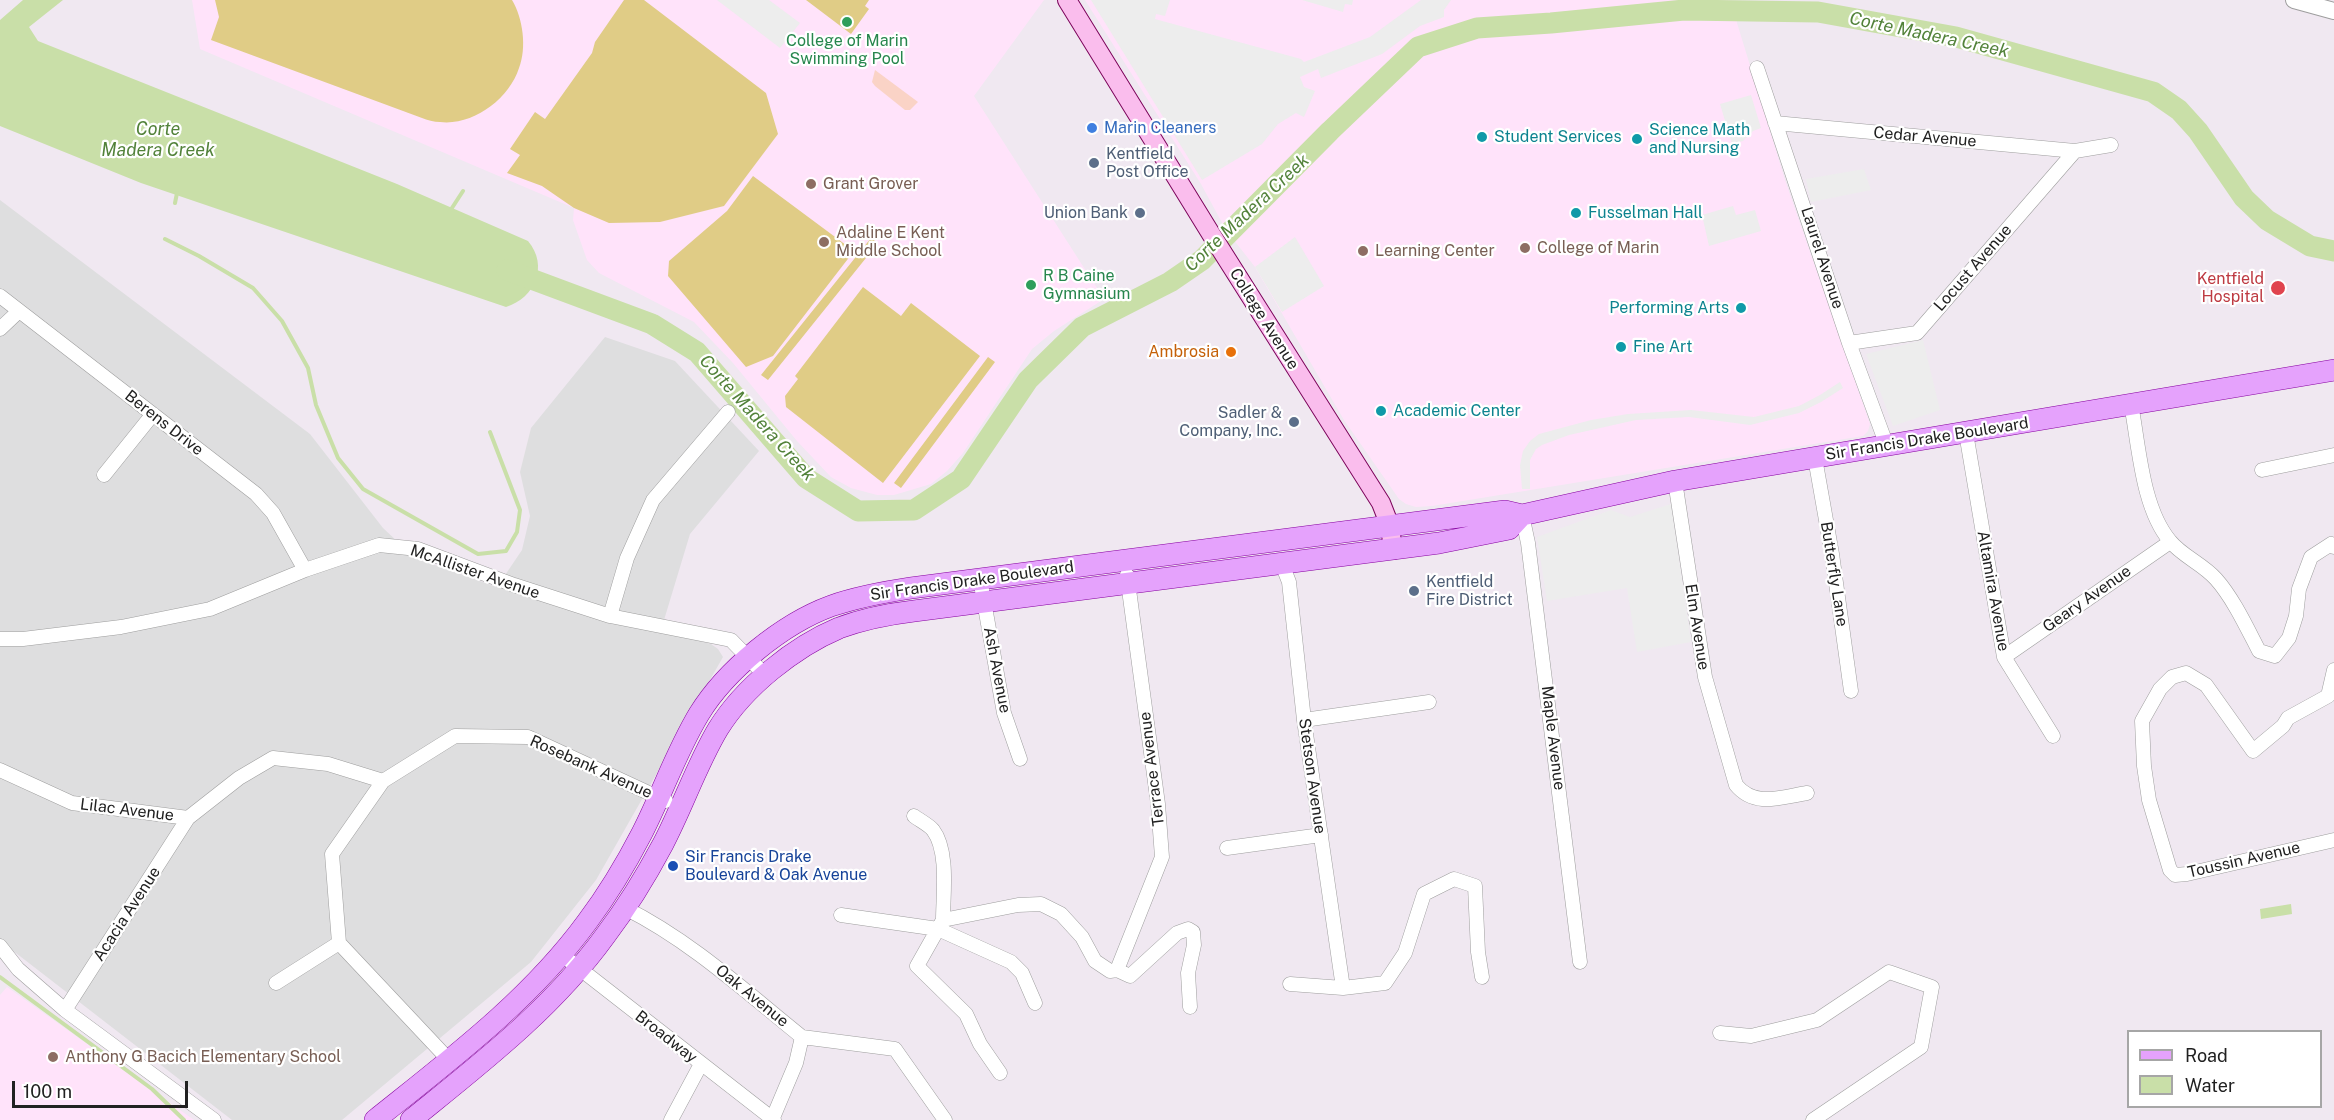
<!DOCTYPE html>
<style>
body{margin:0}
#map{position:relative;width:2334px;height:1120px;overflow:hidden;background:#f0e8f1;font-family:"Public Sans",sans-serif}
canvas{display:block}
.legend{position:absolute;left:2127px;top:1030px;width:195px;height:78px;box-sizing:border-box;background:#fff;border:2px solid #a6a6a6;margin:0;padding:8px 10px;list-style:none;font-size:18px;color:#212121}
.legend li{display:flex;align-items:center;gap:12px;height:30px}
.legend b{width:30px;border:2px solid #a6a6a6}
.scale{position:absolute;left:12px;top:1081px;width:176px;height:27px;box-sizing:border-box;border:3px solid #212121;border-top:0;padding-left:8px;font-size:18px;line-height:21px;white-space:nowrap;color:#212121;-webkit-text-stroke:4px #fff;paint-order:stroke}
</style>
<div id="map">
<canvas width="2334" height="1120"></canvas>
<ul class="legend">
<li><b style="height:8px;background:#e5a2fc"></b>Road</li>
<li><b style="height:16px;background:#c9dfa8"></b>Water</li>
</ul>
<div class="scale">100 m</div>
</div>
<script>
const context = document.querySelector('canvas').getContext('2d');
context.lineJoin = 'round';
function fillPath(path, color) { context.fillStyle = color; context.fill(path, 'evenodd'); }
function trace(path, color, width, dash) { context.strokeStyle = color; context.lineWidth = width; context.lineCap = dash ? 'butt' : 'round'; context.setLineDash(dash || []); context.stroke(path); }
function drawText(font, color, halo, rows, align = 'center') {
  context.font = font + ' "Public Sans",sans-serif'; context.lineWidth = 4.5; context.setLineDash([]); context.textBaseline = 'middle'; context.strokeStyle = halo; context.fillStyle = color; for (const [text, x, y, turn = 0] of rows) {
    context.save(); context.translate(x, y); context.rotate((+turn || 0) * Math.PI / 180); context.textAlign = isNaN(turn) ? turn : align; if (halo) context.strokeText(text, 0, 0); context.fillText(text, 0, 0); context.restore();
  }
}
const residential = new Path2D(`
 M0,200L310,434L383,528L415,558L497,587L522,550L530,516L520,472L531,428L605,337L675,361L759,451L690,534L661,630L711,644L718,649L723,657L596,880L531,962L342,1120H232L12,950L0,958Z`);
const education = new Path2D(`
 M192,0H1044L974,96L1104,299L1054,331L1032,349L963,453L947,471L931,484L894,495H877L851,488L831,477L797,441L733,363L694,322L599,273L587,260L573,220L574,208L200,49Z
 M1085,0H1730L1785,180L1870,424L1868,431L1863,436L1432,506L1416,507L1406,504L1399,499L1344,420L1255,267L1226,230L1201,184Z
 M7,987L194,1120H0V995Z`);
const park = new Path2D(`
 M875,70L918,102L910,110H905L875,86L872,82Z`);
const pitch = new Path2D(`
 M215,0H512C523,18 527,48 519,68C509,99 473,126 440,122C434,122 427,120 422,118L211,40L219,17Z
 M624,0H644L766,93L778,134L724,206L660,222L609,223L574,208L542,186L507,173L520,155L510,149L535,112L545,119L592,53L595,42Z
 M806,0H869L865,6L869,9L851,34Z
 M753,176L854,251L773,356L746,367L668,276L669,261L727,211Z
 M871,238L878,243L768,380L761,375Z
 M863,287L901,316L911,303L980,356L883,483L786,407L785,396L798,379L795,376Z
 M988,357L995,362L901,488L894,483Z`);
const parking = new Path2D(`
 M717,0H769L800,23L780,48Z
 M1091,0H1170L1165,16L1156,14L1155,19L1301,59L1304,62L1370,37L1421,0H1451L1444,10V17L1420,26L1382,54L1321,78L1318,69L1300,77L1304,87L1315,91L1304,117L1296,113L1278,124L1262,144L1202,180Z
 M1302,0H1353L1352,5L1345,4L1343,12Z
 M1751,95L1761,128L1753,131L1743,141L1732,144L1720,104Z
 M1864,169L1871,190L1811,202L1806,179Z
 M1733,206L1736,215L1755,210L1761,231L1709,246L1702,215Z
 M1295,237L1324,286L1282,312L1255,267Z
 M1923,340L1940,410L1893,426L1866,354Z
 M1840,382L1843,388L1821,402L1799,413L1750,425L1689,417L1636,420L1569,435L1542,445L1536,449L1530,460V489H1522L1520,465L1523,451L1530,441L1539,434L1591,420L1628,414L1691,410L1754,417L1799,406L1820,395Z
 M1671,504L1691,642L1637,652L1627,588L1547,601L1537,537L1611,510L1630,517Z`);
const water = new Path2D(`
 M23,0H63L29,27L38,41L397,184L528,241C549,266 535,298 506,307L141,183L0,126V20Z
 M2291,904L2292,914L2261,919L2260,909Z`);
const stream = new Path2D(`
 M175,203L177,193
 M450,211L463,191
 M165,239L199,256L253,288L282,321L308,368L316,405L338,458L363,489L478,554L506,551L517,532L520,510L490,432
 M0,977L152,1089L184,1120`);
const river = new Path2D(`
 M507,270L652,324L697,352L806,478L858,511L914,510L961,479L1028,380L1082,327L1170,282L1202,260L1330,131L1418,47L1477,28L1551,23L1684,10L1818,12L1956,37L2153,92L2179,110L2198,131L2244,198L2267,220L2310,246L2334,251`);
const minor = new Path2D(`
 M1757,68L1849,343L1887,446
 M1775,123L2075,151L2111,145
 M0,296L256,494L273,513L305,570
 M0,329L19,311
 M1849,343L1917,333L2075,151
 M2131,404C2139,446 2142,508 2170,541C2182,556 2203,564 2216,579C2233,598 2247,628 2259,651L2275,656L2289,638L2296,616L2299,589L2311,557L2331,544L2334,547
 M1966,433L2004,657L2053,736
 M1815,458L1832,554L1851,691
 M2262,470L2334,455
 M104,475L153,414
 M1675,481L1705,677L1736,785C1755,808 1781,797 1807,793
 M1522,515L1528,543L1580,962
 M1282,564L1289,582L1304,720L1343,988
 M980,579L1004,713L1020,759
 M610,616L627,558L653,500L728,412
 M0,639H23L121,627L210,609L305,570L379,545L418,549L514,585L610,616L731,640L765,675
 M2004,657L2170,542
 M2334,670L2328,696L2288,718L2283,726L2253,751L2206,685L2186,673L2172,677L2160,689L2142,721L2144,766L2149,800L2170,870L2175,875L2187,874L2334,840
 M1304,720L1429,702
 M0,770L72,803L188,818L239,778L273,758L328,764L383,781
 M914,816C919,820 929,825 933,830C949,851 943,895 943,920
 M1227,848L1321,835
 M625,908C691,941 746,992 802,1037L796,1063L772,1120
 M841,915L938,929L1011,962L1022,973L1035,1003
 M0,946L18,969L65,1010L214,1120
 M561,954L774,1120
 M1117,970L1162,857L1158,804L1127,575
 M276,983L339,943
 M1290,984L1343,988L1385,983L1405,953L1424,894L1454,879L1475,886L1478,952L1482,977
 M65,1010L188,818
 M1720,1033L1751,1036L1817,1020L1889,972L1932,987L1921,1047L1813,1120
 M802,1037L895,1049L945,1120
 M449,1060L339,943L332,854L383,781L455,736L528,737L666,801
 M1000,1073L980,1044L966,1014L917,966L943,920L1018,905L1041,904L1061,914L1082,937L1095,961L1110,971L1117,970L1130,976L1177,933L1188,929L1193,932L1194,945L1188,973L1190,1007
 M671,1120L701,1064`);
const tertiary = new Path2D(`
 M2294,0L2334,11`);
const secondary = new Path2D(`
 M1067,0L1211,234L1381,503L1390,526L1393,550`);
const primary = new Path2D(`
 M375,1120C450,1060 530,1000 587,922C608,894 626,864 642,833C662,794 676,752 699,714C726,670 782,624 831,606C857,597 884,592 911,588L1505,511L1522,515L1675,481L2334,370
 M411,1120C480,1064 552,1009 605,936C627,907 646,876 663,844C683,806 696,766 718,729C744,687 794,647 839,628C863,619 889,614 914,611L1439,543L1509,529L1522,515`);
const markers = [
 [847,22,6,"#2e9e5b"],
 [1092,128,6,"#3f7fe0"],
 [1482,137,6,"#0f9aa8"],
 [1637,139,6,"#0f9aa8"],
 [1094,163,6,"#5c6f8a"],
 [811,184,6,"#8d6e63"],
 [1140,213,6,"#5c6f8a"],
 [1576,213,6,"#0f9aa8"],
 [824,242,6,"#8d6e63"],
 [1525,248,6,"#8d6e63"],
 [1363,251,6,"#8d6e63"],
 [1031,285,6,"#2e9e5b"],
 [2278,288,8,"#e0444e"],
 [1741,308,6,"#0f9aa8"],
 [1621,347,6,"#0f9aa8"],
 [1231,352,6,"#e8710a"],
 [1381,411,6,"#0f9aa8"],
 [1294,422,6,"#5c6f8a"],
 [1414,591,6,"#5c6f8a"],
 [673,866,6,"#1a4fb4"],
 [53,1057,6,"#8d6e63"]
];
const leisureNames = [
 ["College of Marin",847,41],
 ["Swimming Pool",847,59],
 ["R B Caine",1043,276,"left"],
 ["Gymnasium",1043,294,"left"]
];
const shopNames = [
 ["Marin Cleaners",1104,128]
];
const cultureNames = [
 ["Science Math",1649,130],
 ["and Nursing",1649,148],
 ["Student Services",1494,137],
 ["Fusselman Hall",1588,213],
 ["Performing Arts",1729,308,"right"],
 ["Fine Art",1633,347],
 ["Academic Center",1393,411]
];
const streetNames = [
 ["Cedar Avenue",1925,137,5],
 ["Laurel Avenue",1822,258,72],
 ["Locust Avenue",1973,268,-49],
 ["College Avenue",1264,319,58],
 ["Berens Drive",164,423,38],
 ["Sir Francis Drake Boulevard",1927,439,-9],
 ["McAllister Avenue",475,572,19],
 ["Butterfly Lane",1834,574,81],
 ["Sir Francis Drake Boulevard",972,581,-8],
 ["Altamira Avenue",1993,591,80],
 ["Geary Avenue",2087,599,-35],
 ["Elm Avenue",1697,627,81],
 ["Ash Avenue",997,670,79],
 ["Maple Avenue",1553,738,83],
 ["Rosebank Avenue",591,767,24],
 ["Terrace Avenue",1152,769,-97],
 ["Stetson Avenue",1312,776,82],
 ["Lilac Avenue",127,810,7],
 ["Toussin Avenue",2244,860,-13],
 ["Acacia Avenue",127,914,-57],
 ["Oak Avenue",752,996,39],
 ["Broadway",666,1037,38]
];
const serviceNames = [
 ["Kentfield",1106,154],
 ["Post Office",1106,172],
 ["Union Bank",1128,213,"right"],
 ["Sadler &",1282,413,"right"],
 ["Company, Inc.",1282,431,"right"],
 ["Kentfield",1426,582],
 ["Fire District",1426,600]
];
const educationNames = [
 ["Grant Grover",823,184],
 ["Adaline E Kent",836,233],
 ["Middle School",836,251],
 ["College of Marin",1537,248],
 ["Learning Center",1375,251],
 ["Anthony G Bacich Elementary School",65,1057]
];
const healthNames = [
 ["Kentfield",2264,279],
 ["Hospital",2264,297]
];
const foodNames = [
 ["Ambrosia",1219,352]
];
const transitNames = [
 ["Sir Francis Drake",685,857],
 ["Boulevard & Oak Avenue",685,875]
];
const waterNames = [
 ["Corte Madera Creek",1929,35,12],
 ["Corte",158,129],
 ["Madera Creek",158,150],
 ["Corte Madera Creek",1247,213,-43],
 ["Corte Madera Creek",757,418,48]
];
fillPath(residential, '#dededf');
fillPath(education, '#ffe3fa');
fillPath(park, '#fad3c6');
fillPath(pitch, '#e0cc86');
fillPath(parking, '#ededed');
fillPath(water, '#c9dfa8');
trace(stream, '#c9dfa8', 4);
trace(river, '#c9dfa8', 21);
trace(minor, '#9e9e9e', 15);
trace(tertiary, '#9e9e9e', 18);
trace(secondary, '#7c045b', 20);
trace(primary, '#85009e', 22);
trace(minor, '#fff', 14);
trace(tertiary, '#fff', 16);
trace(secondary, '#fabded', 18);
trace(primary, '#e5a2fc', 21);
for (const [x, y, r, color] of markers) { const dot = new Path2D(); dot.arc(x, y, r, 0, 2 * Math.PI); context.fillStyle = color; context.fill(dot); trace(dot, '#fff', 2); }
drawText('16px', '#27864d', '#fff', leisureNames);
drawText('16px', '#366cbe', '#fff', shopNames, 'left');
drawText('16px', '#0d838f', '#fff', cultureNames, 'left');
drawText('16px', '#212121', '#fff', streetNames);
drawText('16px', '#4e5e75', '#fff', serviceNames, 'left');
drawText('16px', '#785e54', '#fff', educationNames, 'left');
drawText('16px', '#be3a42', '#fff', healthNames, 'right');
drawText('16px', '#c56008', '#fff', foodNames, 'right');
drawText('16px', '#164399', '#fff', transitNames, 'left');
drawText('italic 18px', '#52823a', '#fff', waterNames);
</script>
